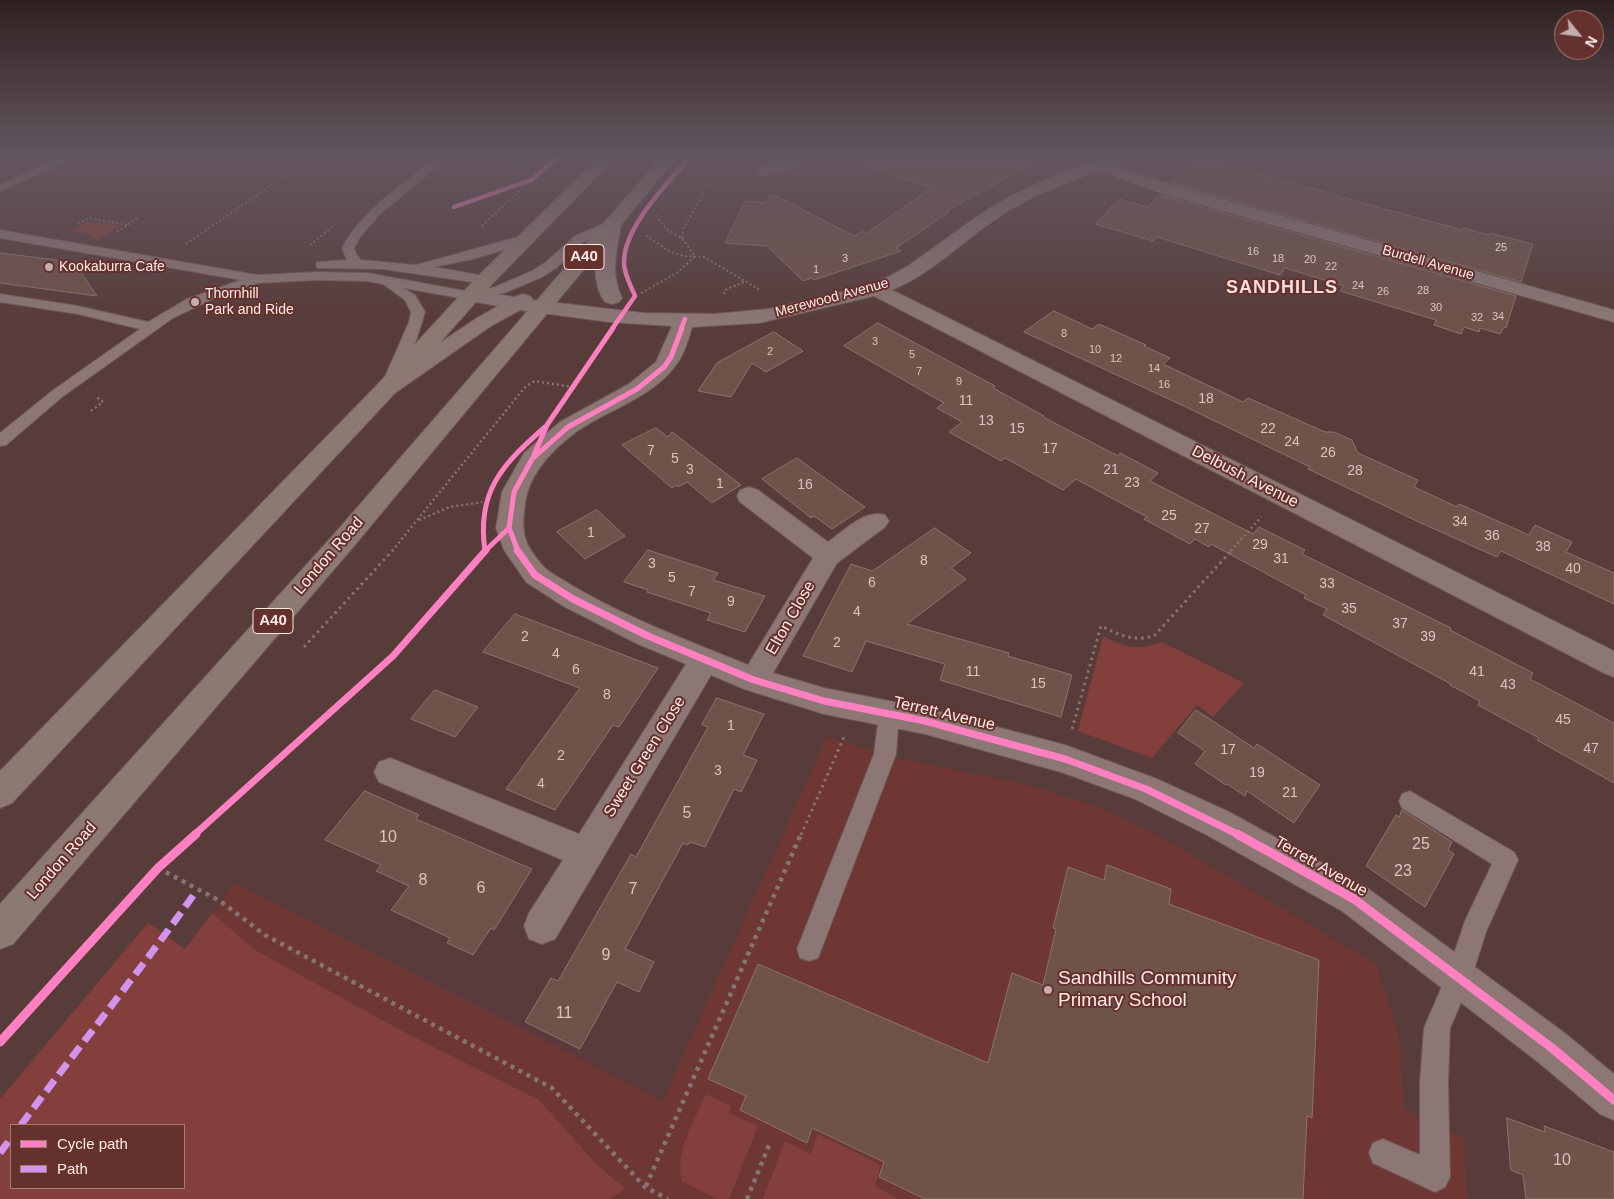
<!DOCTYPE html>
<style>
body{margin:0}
#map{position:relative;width:1614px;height:1199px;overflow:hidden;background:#583c3a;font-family:Helvetica,sans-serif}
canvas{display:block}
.legend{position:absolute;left:10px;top:1124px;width:175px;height:65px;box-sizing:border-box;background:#65312d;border:1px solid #a37b78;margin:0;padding:6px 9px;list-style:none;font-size:15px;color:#ffeae8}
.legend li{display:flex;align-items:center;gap:10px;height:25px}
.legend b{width:25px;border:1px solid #a37b78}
.north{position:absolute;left:1554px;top:10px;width:50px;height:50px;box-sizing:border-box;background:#65312d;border:1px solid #a37b78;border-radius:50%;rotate:119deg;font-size:14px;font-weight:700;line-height:20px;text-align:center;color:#ffeae8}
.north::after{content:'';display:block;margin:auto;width:18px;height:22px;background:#c5adab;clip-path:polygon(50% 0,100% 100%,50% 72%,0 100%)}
</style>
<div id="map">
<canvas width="1614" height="1199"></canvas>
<ul class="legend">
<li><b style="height:6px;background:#ff80c0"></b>Cycle path</li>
<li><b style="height:6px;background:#d193ec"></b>Path</li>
</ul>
<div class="north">N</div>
</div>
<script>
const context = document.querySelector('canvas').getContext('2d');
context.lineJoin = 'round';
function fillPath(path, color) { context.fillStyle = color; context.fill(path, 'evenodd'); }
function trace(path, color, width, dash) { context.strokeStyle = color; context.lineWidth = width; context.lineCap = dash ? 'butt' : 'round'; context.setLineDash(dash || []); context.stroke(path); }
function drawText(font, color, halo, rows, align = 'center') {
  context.font = font + ' Helvetica,sans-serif'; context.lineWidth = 4; context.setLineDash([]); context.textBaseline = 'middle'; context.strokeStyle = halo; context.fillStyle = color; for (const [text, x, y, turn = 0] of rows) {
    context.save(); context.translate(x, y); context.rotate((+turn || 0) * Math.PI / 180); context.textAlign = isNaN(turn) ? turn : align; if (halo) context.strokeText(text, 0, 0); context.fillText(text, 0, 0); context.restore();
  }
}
const built = new Path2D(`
 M827,737L903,759L1020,783L1097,806L1156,834L1376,964L1399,1037L1404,1109L1464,1138L1467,1199H0L11,1188H184V1125L204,925L234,883L663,1100Z`);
const green = new Path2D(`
 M88,221L121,226L97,241L87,233L72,231Z
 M1103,636C1125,648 1138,651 1162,642L1244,683L1213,717L1197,705L1152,758L1078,731Z
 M212,913L255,950L402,1031L539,1100L598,1166L625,1188L610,1199H0V1099L148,923L185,949ZM11,1125H184V1188H11Z
 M706,1094L731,1106L729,1113L758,1126L729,1199H717L682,1181C674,1152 695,1120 706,1094Z
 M818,1134L881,1165L875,1186L898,1199H763L785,1141L811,1154Z`);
const stream = new Path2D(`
 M507,156H513L522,172L521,173H517Z`);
const building = new Path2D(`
 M852,156H1051L1052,159L1010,175H1012L946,211L949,212L896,248L901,251L814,280L812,278L803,281L767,246L725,243L745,201L766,203L770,193L854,236L863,231L867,233L931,188L851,161Z
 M1198,156L1388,210L1463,230V228L1489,235L1490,233L1533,244L1521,282L1172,183Z
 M1160,195L1516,296L1506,328L1504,327L1500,334L1480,328L1479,332L1464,327L1461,334L1434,325L1436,320L1340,291L1344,286L1285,268L1280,275L1157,237L1153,241L1095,224L1119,199L1148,207Z
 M0,253L74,262L97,296L0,283Z
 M1054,311L1092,329L1099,324L1146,345L1144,346L1170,358L1163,364L1243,402L1248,398L1325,432H1334L1352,440L1358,453L1418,480L1414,487L1457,507L1459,504L1529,535L1535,525L1572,542L1566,552L1614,573V604L1501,551L1497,557L1421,523L1308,469L1310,467L1186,407L1024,332Z
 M878,323L995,386L993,388L1044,416L1043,417L1118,456L1120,453L1158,473L1150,481L1253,534L1259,527L1305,550L1302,554L1451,628L1450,630L1533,673L1530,679L1614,723V783L1537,740L1539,738L1478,705L1480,701L1450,685L1451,684L1323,615L1327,609L1304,598L1306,595L1211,544L1209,547L1195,539L1190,544L1144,519L1147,517L1076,479L1063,490L1005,458L1001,461L949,432L962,422L937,408L944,403L844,346Z
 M774,332L803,351L766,372L752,363L731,397L698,391L717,363Z
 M656,428L668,437L672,432L741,485L712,503L687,482L678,487L676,485L672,488L622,445Z
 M797,458L844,492L865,507L832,529L814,516L811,518L762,479Z
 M597,510L625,536L585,559L557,532Z
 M935,528L971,553L951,568L966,579L907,624L1009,653L1008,656L1072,675L1061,717L940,680L945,664L866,641L852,672L803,656L851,564L872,571Z
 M648,550L718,573L713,580L765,596L745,632L707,620L711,613L647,592L648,590L624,582Z
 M515,614L658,668L619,727L613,725L555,810L506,789L580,688L483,652Z
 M435,690L478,707L455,737L411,719Z
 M717,698L764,714L743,755L757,760L741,792L734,789L705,847L690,842L688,845L683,843L625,949L654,962L639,992L617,982L580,1049L525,1022L551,978L558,981L631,854L636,857L708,727L702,725Z
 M1196,710L1254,748L1257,744L1320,785L1294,823L1247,791L1245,796L1227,784L1226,785L1195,764L1205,751L1178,733Z
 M365,791L419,815L416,819L532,869L494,930L491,928L473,955L447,943L450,938L391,910L409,886L376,871L381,865L325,840Z
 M1402,810L1452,842L1448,850L1454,854L1425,907L1366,866L1396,815L1399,817Z
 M1107,865L1171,889L1169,904L1319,960L1312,1118L1307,1116L1303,1199H925L879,1177L884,1162L812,1128L807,1143L740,1110L746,1096L708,1079L758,964L988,1063L1012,973L1043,985L1056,929L1053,928L1068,867L1104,880Z
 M1507,1118L1545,1132L1544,1126L1614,1152V1199H1526L1523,1175L1511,1170Z`);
const pathFar3 = new Path2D(`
 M557,158L569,160
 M78,224L88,218L128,225
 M482,226L531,180L519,156
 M117,232L139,217
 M646,235L670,252L684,256L704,257L760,290
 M682,238L684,228L724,156
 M186,244L313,156
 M310,245L332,227
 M641,293L677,273L695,256L682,238L666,229L655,214
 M724,294L725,290L746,281`);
const pathFar2 = new Path2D(`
 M91,411L103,402L95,396
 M419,520L450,507L482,502
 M392,551L526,386L535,381L573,387
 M1231,551L1261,517`);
const pathFar1 = new Path2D(`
 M304,647L393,550
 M1072,729L1101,626C1119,635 1136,643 1155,635L1232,550
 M801,835L844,737`);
const path = new Path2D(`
 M158,868L220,901L265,935L552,1088L645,1187L668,1199
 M646,1186L801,834
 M747,1199L770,1143`);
const service = new Path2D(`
 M65,156H79L0,191V184Z
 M420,156H447L448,158L380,214L360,237L354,248L356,254L361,260L416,265L525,235L531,239L529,242L473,259L434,267L490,277L492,280L490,283L485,284L383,269L317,268L316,265L317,262L347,260L342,248C362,210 400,187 433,160L421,158Z
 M612,220L616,221L618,224L616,227L583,242L556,268L542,277L504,293L471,300L403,288L415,295L425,312L416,341L393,389H383L381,386L409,322L411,312L405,300L383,284L367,281L316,280L258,283L223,294L173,318L62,397L6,445L0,446V433L52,391L140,329L78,314L0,302V294L78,306L148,322L187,299L241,280L0,238V230L257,275L316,272L367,273L471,292L495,287L532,271L546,262L575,236Z
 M889,706L896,709L899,715L896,754L818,958L809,961L800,958L797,949L874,754L879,715L882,709Z
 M1410,791L1514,852L1518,860L1486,932L1471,979L1450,1028L1448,1083L1450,1177L1445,1187L1435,1192L1373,1163L1369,1153L1373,1143L1383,1139L1420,1155V1083L1424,1028L1446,977L1465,921L1492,864L1402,808L1399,801L1402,794Z`);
const minor = new Path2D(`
 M791,156H814L812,159C800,163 770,178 760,175L758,172C765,162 780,159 791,156Z
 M1111,156H1134L1132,159L1114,165L1176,186L1614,310V322L1164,194L1099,171C1062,184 1025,198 993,221C960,244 930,274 892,290L1614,651V677L1604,673L874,296L759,323L692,327C689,337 686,349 680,359C657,397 610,408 576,432C552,450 529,473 525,504C521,533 523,543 543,566C549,573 560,578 568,583C624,617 687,640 748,665L813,558L740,502L737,496L740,490L749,487L758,490L828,542C844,531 864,509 885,515L889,521L885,527L837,563L773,673L824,688L925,708L1065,745L1157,779L1229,812L1366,887L1566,1034L1614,1074V1120L1600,1114L1538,1062L1342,911L1205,834L1135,799L1064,773L925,734L824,714L744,689L711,675L555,939L542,944L529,939L524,926L529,913L563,860L379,782L374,772L379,762L390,758L579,834L686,664L638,644L563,606L526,582L504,550L496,528L502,492L524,453L560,422L629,384L656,362L672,326L609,322L520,310L491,326L395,393L387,395L379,393L376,388L379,383L477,318L498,306L464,300L461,296L464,292L471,290L514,297L523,294L530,296L533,300L644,313L714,314L768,309L859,288L886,278L908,266L982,213L1010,196L1056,175Z
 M612,219L618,220L621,224C617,250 610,273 622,298L619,302L612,304L605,302C588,278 598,250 603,224L606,220Z`);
const trunk = new Path2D(`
 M600,156H617L492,284L395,393L12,803L0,808V771L379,383L478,276Z
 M662,156H678L354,546L13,944L0,949V904L336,532Z`);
const quiet = new Path2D(`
 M21,1125C79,1046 141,970 197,890
 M0,1153L11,1138`);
const cyclewayFar3 = new Path2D(`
 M454,207L531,180L560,156
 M612,329L635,296C631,286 624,274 624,263C623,227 669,182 691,156
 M681,329L685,319`);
const cyclewayFar2 = new Path2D(`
 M534,455L547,425L613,328
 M485,551C476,491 503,464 545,427
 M485,551L509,528
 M518,551L509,528L514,492L532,459L568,427L637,389L664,367L671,357L682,328`);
const cyclewayFar1 = new Path2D(`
 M517,550L535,575L573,599L648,636L754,680L824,701L925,721L1065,759L1146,789L1239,835
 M194,835L393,656L486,550`);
const cycleway = new Path2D(`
 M1237,834L1354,899L1552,1048L1614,1100
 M0,1042L158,868L196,834`);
const markers = [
 [49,267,5,"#c5adab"],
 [195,302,5,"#c5adab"],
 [1048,990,5,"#c5adab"]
];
const farNumbernames = [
 ["25",1501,248],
 ["16",1253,252],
 ["3",845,259],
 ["18",1278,259],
 ["20",1310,260],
 ["22",1331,267],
 ["1",816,270],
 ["24",1358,286],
 ["28",1423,291],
 ["26",1383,292],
 ["30",1436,308],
 ["34",1498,317],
 ["32",1477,318],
 ["8",1064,334],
 ["3",875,342],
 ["10",1095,350],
 ["2",770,352],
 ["5",912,355],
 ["12",1116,359],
 ["14",1154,369],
 ["7",919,372],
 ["9",959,382],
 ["16",1164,385]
];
const farStreetnames = [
 ["Burdell Avenue",1428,263,16],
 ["Merewood Avenue",832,298,-15]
];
const farPoinames = [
 ["Kookaburra Cafe",59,267],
 ["Thornhill",205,294],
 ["Park and Ride",205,310]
];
const numberNames = [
 ["18",1206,399],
 ["11",966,401],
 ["13",986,421],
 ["15",1017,429],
 ["22",1268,429],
 ["24",1292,442],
 ["17",1050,449],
 ["7",651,451],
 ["26",1328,453],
 ["5",675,459],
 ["3",690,470],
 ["21",1111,470],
 ["28",1355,471],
 ["23",1132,483],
 ["1",720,484],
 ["16",805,485],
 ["25",1169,516],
 ["34",1460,522],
 ["27",1202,529],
 ["1",591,533],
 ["36",1492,536],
 ["29",1260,545],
 ["38",1543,547],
 ["31",1281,559],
 ["8",924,561],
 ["3",652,564],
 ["40",1573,569],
 ["5",672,578],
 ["6",872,583],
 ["33",1327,584],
 ["7",692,592],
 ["9",731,602],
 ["35",1349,609],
 ["4",857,612],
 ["37",1400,624],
 ["2",525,637],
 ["39",1428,637],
 ["2",837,643],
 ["4",556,654],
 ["6",576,670],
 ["11",973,672],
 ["41",1477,672],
 ["15",1038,684],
 ["43",1508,685],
 ["8",607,695],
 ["45",1563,720],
 ["1",731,726],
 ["47",1591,749],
 ["17",1228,750],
 ["2",561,756],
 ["3",718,771],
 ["19",1257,773],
 ["4",541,784],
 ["21",1290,793]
];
const shields = [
 [584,257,40],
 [273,621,40]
];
const shieldNames = [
 ["A40",584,257],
 ["A40",273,621]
];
const streetNames = [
 ["Delbush Avenue",1245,477,27],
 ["London Road",329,556,-49],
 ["Elton Close",791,618,-60],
 ["Terrett Avenue",944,714,13],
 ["Sweet Green Close",645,757,-58],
 ["London Road",62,861,-49],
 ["Terrett Avenue",1321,867,30]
];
const nearNumbernames = [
 ["5",687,814],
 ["10",388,838],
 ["25",1421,845],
 ["23",1403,872],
 ["8",423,881],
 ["6",481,889],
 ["7",633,890],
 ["9",606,956],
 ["11",564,1014],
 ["10",1562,1161]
];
const farDistrictnames = [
 ["SANDHILLS",1282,288]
];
const nearPoinames = [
 ["Sandhills Community",1058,979],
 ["Primary School",1058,1001]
];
fillPath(built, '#6f3733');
fillPath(green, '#833f3b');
fillPath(stream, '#286d74');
fillPath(building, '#6f5249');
trace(building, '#8b746e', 1);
trace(service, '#6f5958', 2);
trace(minor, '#6f5958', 2);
trace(trunk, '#6f5958', 2);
trace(pathFar3, '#877372', 2, [2, 2.5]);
trace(pathFar2, '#877372', 2.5, [2, 3]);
trace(pathFar1, '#877372', 3, [2.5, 4]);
trace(path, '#877372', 4.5, [4, 5]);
fillPath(service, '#8c7775');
fillPath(minor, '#8c7775');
fillPath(trunk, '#8c7972');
trace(quiet, '#d193ec', 7, [14, 7]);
trace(cyclewayFar3, '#ff80c0', 4.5);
trace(cyclewayFar2, '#ff80c0', 5);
trace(cyclewayFar1, '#ff80c0', 7);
trace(cycleway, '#ff80c0', 9);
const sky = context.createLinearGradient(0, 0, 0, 324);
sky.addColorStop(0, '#302120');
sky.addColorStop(0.48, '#645660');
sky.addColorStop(1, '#64566000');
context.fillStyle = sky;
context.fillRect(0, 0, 1614, 324);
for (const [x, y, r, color] of markers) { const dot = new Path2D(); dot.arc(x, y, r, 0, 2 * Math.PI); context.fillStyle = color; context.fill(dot); trace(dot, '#65312d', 2); }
drawText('11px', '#dbc4c0', null, farNumbernames);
drawText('14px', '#ffeae8', '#65312d', farStreetnames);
drawText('14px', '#ffeae8', '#65312d', farPoinames, 'left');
drawText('14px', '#dbc4c0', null, numberNames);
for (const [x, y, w] of shields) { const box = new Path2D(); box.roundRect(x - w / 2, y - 12.5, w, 25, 4); context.fillStyle = '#65312d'; context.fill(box); trace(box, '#ffeae8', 1); }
drawText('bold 15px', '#ffeae8', null, shieldNames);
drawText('16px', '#ffeae8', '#65312d', streetNames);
drawText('16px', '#dbc4c0', null, nearNumbernames);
context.letterSpacing = '1px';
drawText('bold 18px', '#f7dcd9', '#65312d', farDistrictnames);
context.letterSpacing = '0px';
drawText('19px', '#ffeae8', '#65312d', nearPoinames, 'left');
</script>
